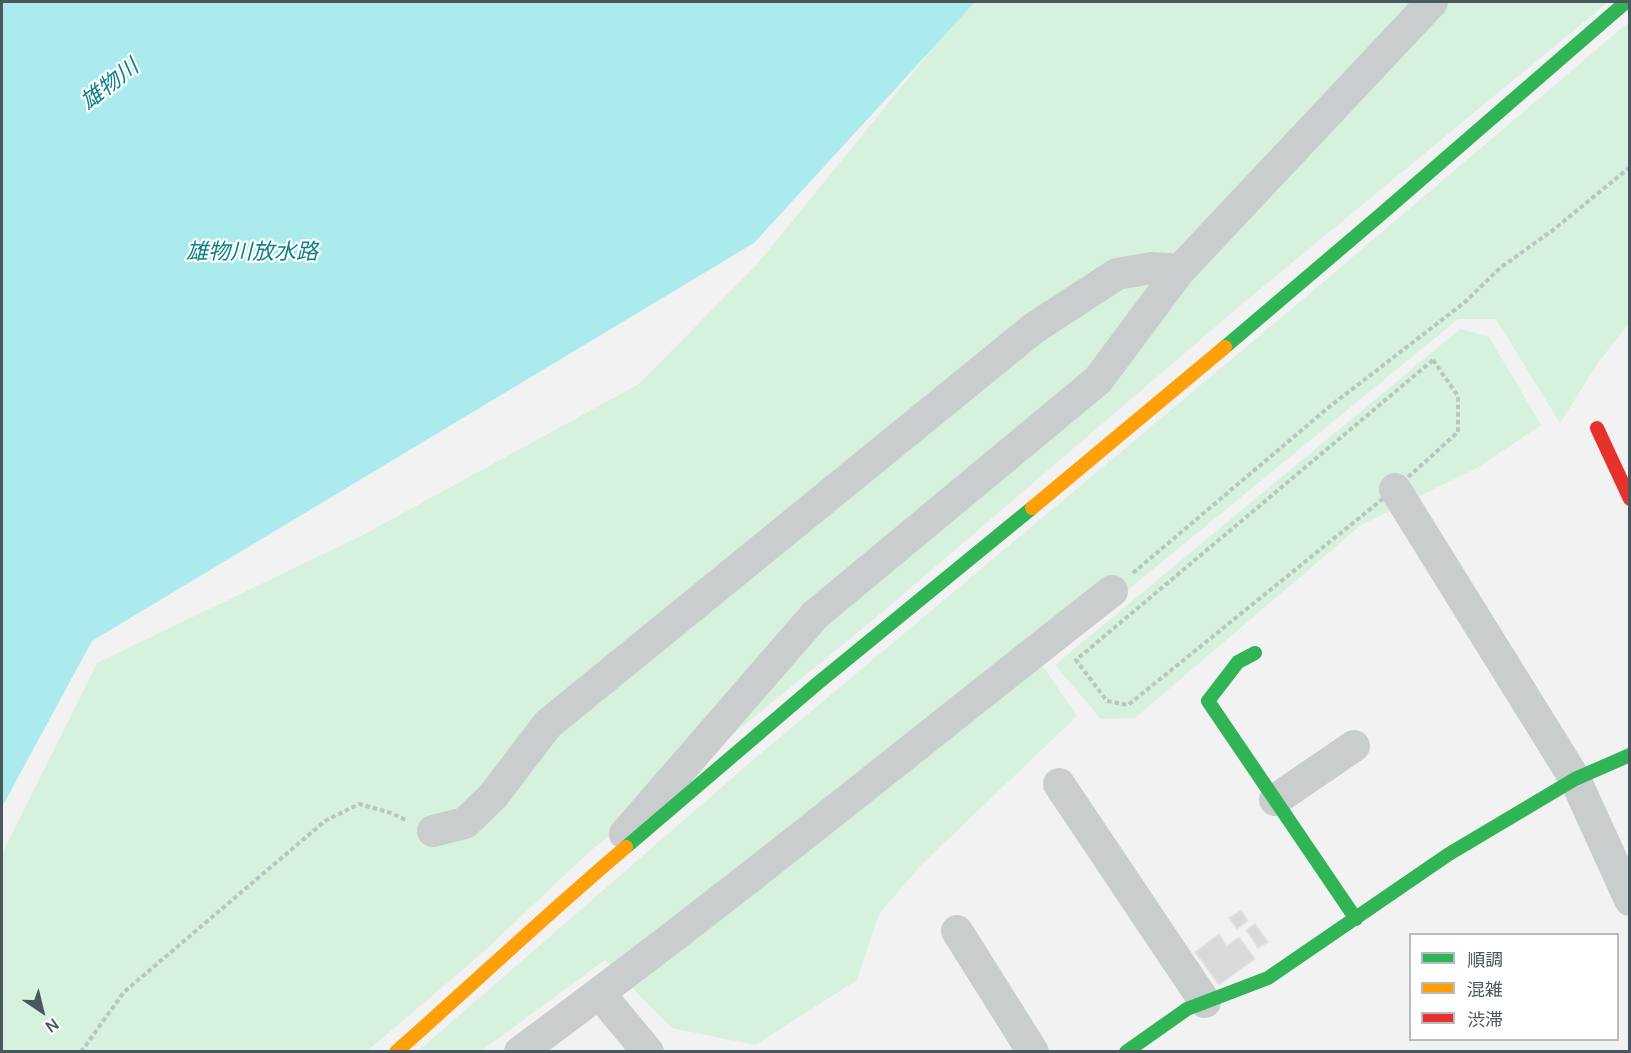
<!DOCTYPE html>
<meta charset="utf-8">
<style>
body{margin:0}
#map{position:relative;width:1631px;height:1053px;overflow:hidden;background:#f2f2f2;font-family:Manrope,"Noto Sans JP",sans-serif}
canvas{display:block}
.frame{position:absolute;inset:0;border:3px solid #49585f;pointer-events:none}
.legend{position:absolute;left:1409px;top:933px;width:210px;height:108px;box-sizing:border-box;background:#fff;border:2px solid #b6bcbf;margin:0;padding:8px 10px;list-style:none;font-size:18px;color:#49585f}
.legend li{display:flex;align-items:center;gap:12px;height:30px}
.legend b{width:30px;border:2px solid #b6bcbf}
.north{position:absolute;left:12px;top:981px;width:60px;height:60px;-webkit-text-stroke:4px #fff;paint-order:stroke;rotate:145deg;font-size:16px;font-weight:700;line-height:24px;text-align:center;color:#49585f}
.north::after{content:'';display:block;margin:auto;width:21px;height:27px;background:#49585f;clip-path:polygon(50% 0,100% 100%,50% 72%,0 100%)}
</style>
<div id="map">
<canvas width="1631" height="1053"></canvas>
<div class="frame"></div>
<ul class="legend">
<li><b style="height:8px;background:#30b455"></b>順調</li>
<li><b style="height:8px;background:#ff9f0a"></b>混雑</li>
<li><b style="height:8px;background:#e5322d"></b>渋滞</li>
</ul>
<div class="north">N</div>
</div>
<script>
const context = document.querySelector('canvas').getContext('2d');
context.lineJoin = 'round';
function fillPath(path, color) { context.fillStyle = color; context.fill(path, 'evenodd'); }
function trace(path, color, width, dash) { context.strokeStyle = color; context.lineWidth = width; context.lineCap = dash ? 'butt' : 'round'; context.setLineDash(dash || []); context.stroke(path); }
function drawText(font, color, halo, rows, align = 'center') {
  context.font = font + ' Manrope,"Noto Sans JP",sans-serif'; context.lineWidth = 4.5; context.setLineDash([]); context.textBaseline = 'middle'; context.strokeStyle = halo; context.fillStyle = color; for (const [text, x, y, turn = 0] of rows) {
    context.save(); context.translate(x, y); context.rotate((+turn || 0) * Math.PI / 180); context.textAlign = isNaN(turn) ? turn : align; if (halo) context.strokeText(text, 0, 0); context.fillText(text, 0, 0); context.restore();
  }
}
const green = new Path2D(`
 M975,2H1608L1242,304L880,614L588,853L480,955L367,1051H2V854L97,663L363,535L639,384L759,262L938,42Z
 M1629,22V323L1598,363L1560,423L1496,319H1458L1040,662L1077,716L922,864L879,914L857,980L755,1045L672,1028L605,960L481,1051L417,1052L753,760L1301,301Z
 M1460,329L1489,337L1541,425L1477,468L1361,525L1135,718L1101,719L1055,665Z`);
const water = new Path2D(`
 M2,2H975L754,243L92,641L2,807Z`);
const building = new Path2D(`
 M1241,910L1248,921L1237,929L1229,918Z
 M1255,924L1268,942L1258,948L1246,930Z
 M1219,934L1227,946L1239,937L1255,959L1219,985L1195,952Z`);
const path = new Path2D(`
 M1433,360L1458,396V432L1395,489L1128,705L1107,701L1076,660Z
 M1133,573L1329,407L1465,302L1500,268L1553,230L1630,167
 M81,1052L124,992L325,821L359,804L388,812L406,820`);
const street = new Path2D(`
 M1395,489L1575,779L1630,900
 M1059,784L1205,1002
 M1275,800L1354,746
 M433,831L465,823L493,796L548,724L1034,328L1117,274L1152,268L1180,270
 M625,834L815,615L1098,380L1180,270L1432,2
 M957,931L1033,1052
 M599,993L648,1052
 M520,1052C722,904 915,745 1112,591`);
const fast = new Path2D(`
 M1225,347L1379,216L1626,2
 M1255,653L1238,662L1208,701L1356,919
 M626,847L818,683L1032,508
 M1126,1052L1187,1009L1268,978L1449,854L1575,779L1630,755`);
const slow = new Path2D(`
 M1032,508L1225,347
 M396,1052C473,984 548,913 626,847`);
const jam = new Path2D(`
 M1597,428L1630,499`);
const waterNames = [
 ["雄物川",110,85,-38],
 ["雄物川放水路",252,253]
];
fillPath(green, '#d6f1dd');
fillPath(water, '#abebee');
fillPath(building, '#d8dada');
trace(building, '#e3e4e5', 1.5);
trace(path, '#b9c5c0', 4, [4.5, 3]);
trace(street, '#cacdce', 32);
trace(fast, '#30b455', 14);
trace(slow, '#ff9f0a', 14);
trace(jam, '#e5322d', 14);
drawText('italic 22px', '#0d8188', '#fff', waterNames);
</script>
